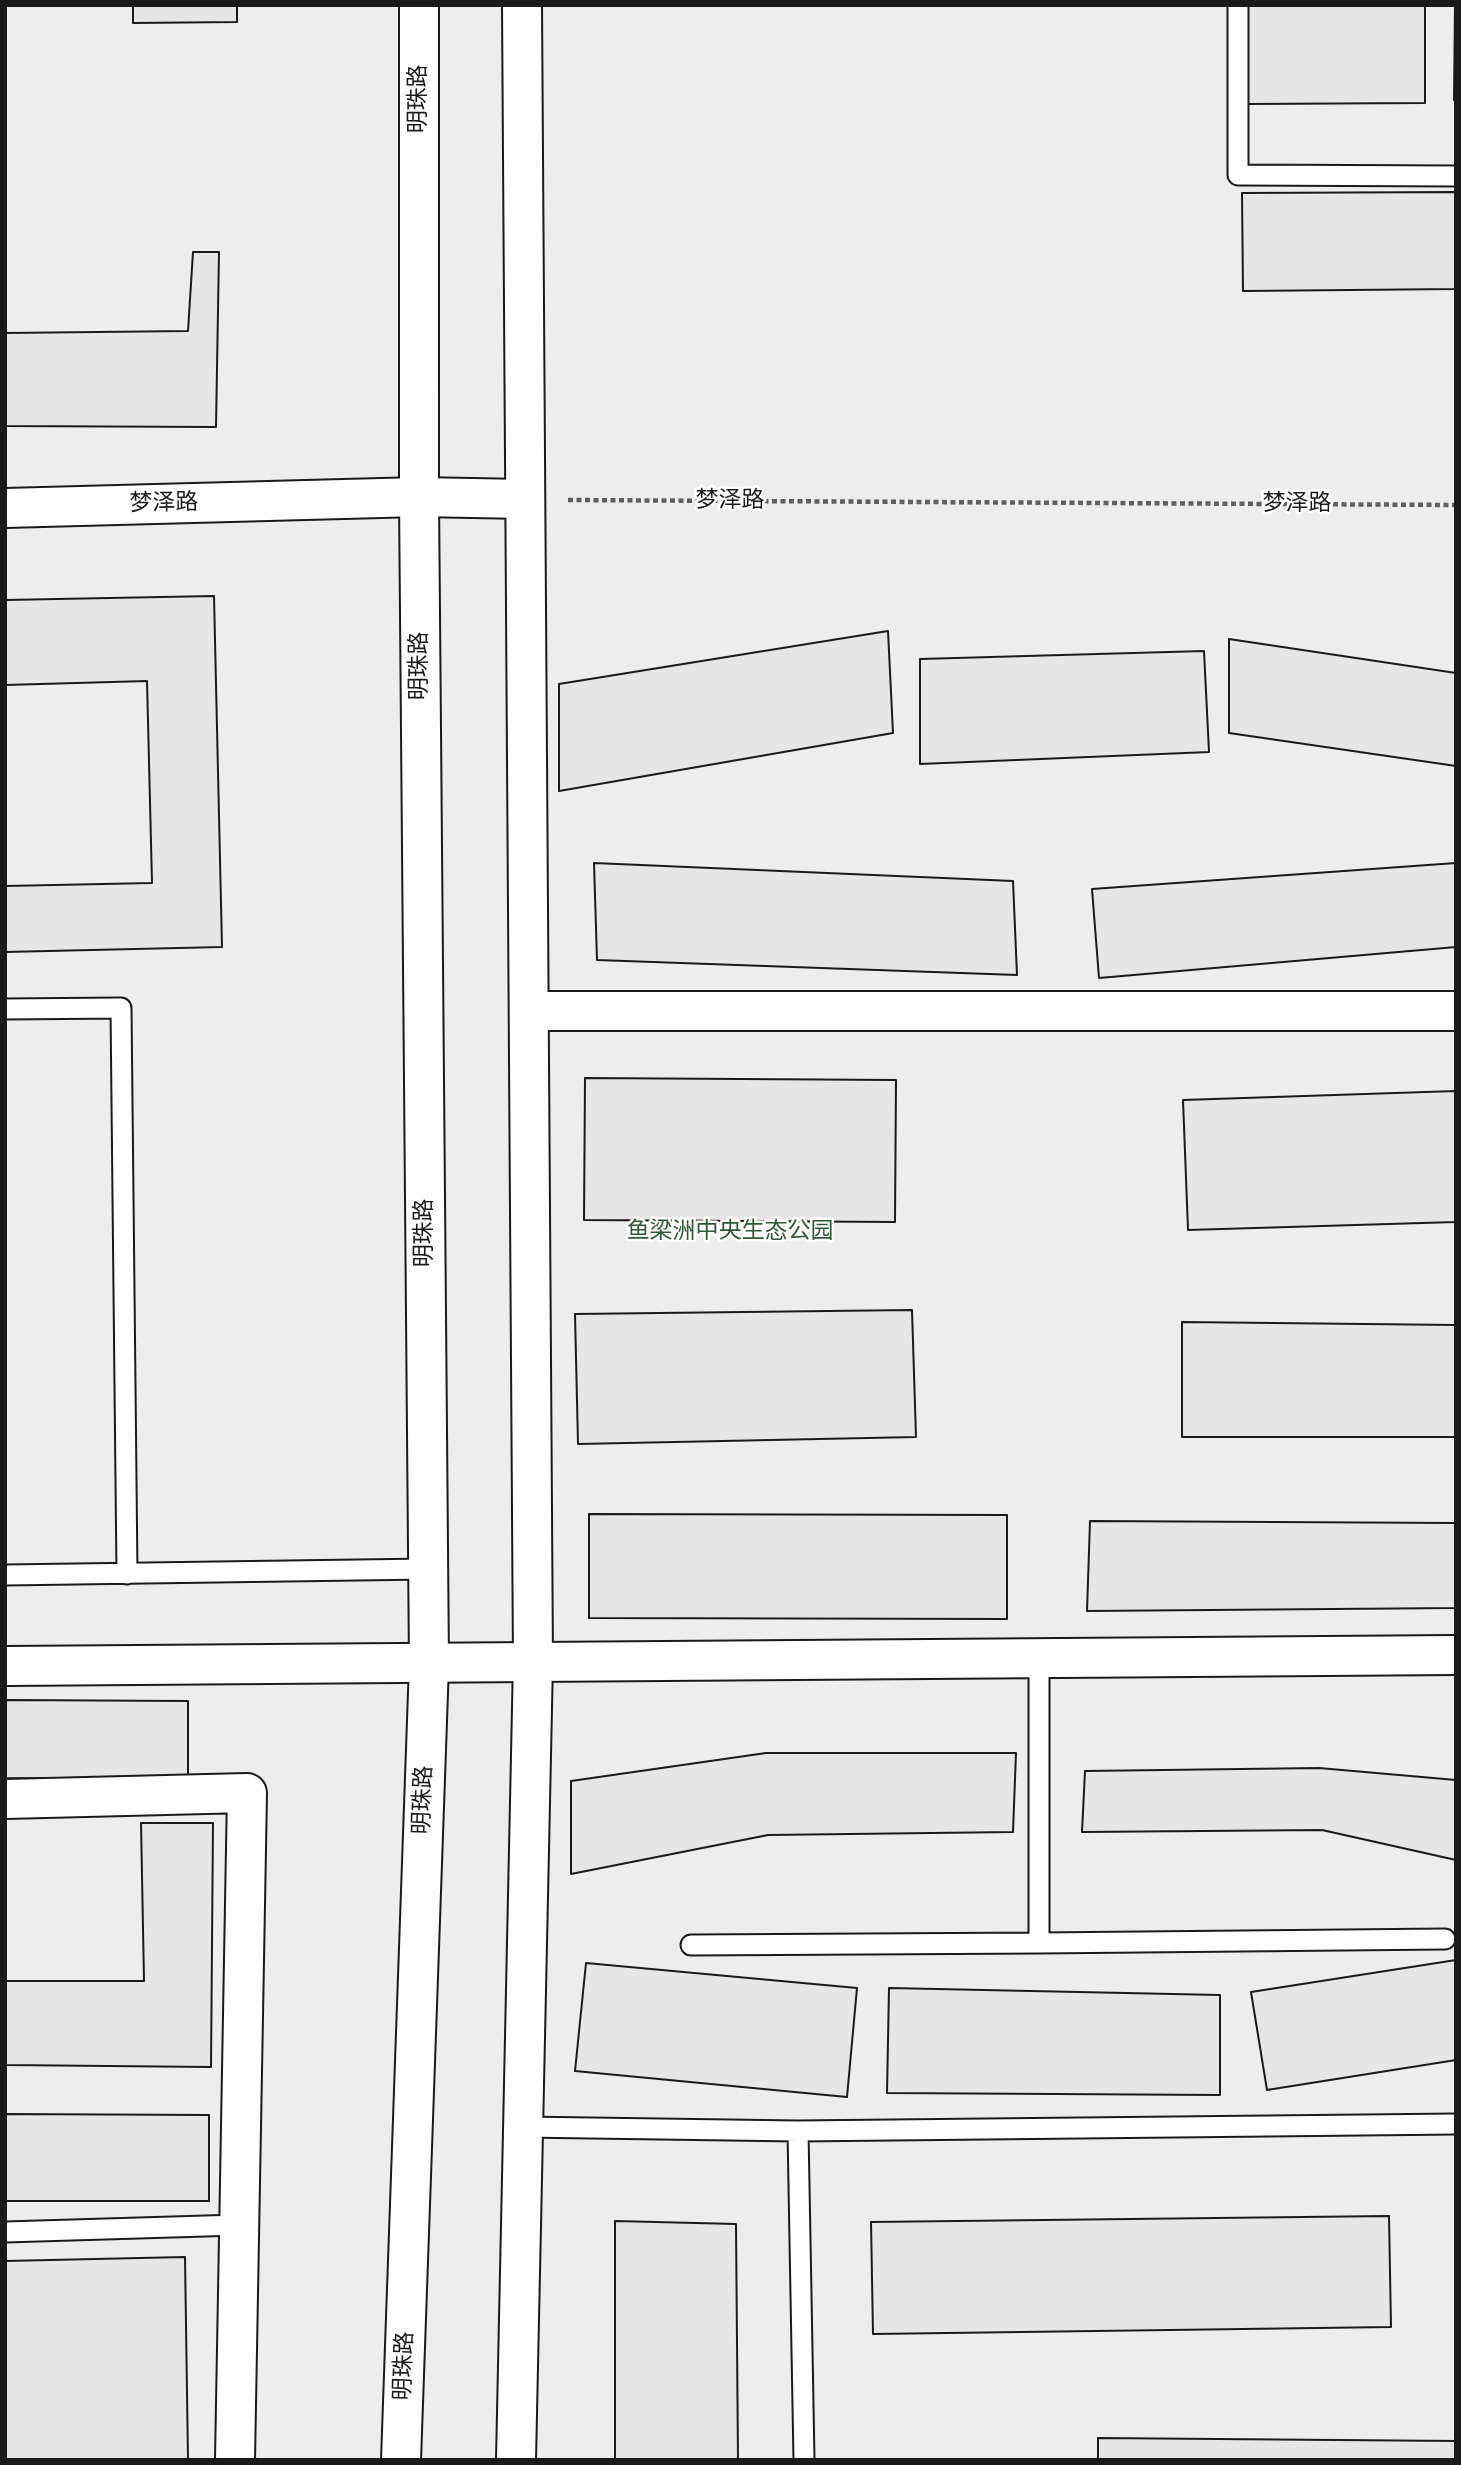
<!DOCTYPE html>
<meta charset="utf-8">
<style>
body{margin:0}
#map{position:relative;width:1461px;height:2465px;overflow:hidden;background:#fff;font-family:"Sofia Sans Condensed",sans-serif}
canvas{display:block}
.frame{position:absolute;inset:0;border:7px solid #1a1a1a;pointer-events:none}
</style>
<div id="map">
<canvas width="1461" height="2465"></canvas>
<div class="frame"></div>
</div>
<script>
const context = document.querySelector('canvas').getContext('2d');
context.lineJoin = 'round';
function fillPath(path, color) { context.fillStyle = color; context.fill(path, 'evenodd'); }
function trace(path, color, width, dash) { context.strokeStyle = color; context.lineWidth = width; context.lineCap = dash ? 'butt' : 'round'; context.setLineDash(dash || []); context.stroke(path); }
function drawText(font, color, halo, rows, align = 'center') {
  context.font = font + ' "Sofia Sans Condensed","Noto Sans SC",sans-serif'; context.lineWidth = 5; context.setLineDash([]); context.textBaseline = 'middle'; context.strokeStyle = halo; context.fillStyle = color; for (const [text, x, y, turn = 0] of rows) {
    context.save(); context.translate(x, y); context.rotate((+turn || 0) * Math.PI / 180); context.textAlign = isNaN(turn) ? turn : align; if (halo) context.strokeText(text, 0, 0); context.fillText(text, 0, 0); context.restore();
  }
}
const built = new Path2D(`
 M5,5H1456V2460H5Z`);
const building = new Path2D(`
 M133,5H237V22L133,23Z
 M1248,5H1425V103L1248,104Z
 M1455,5H1456V100H1454Z
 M1456,192V289L1243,291L1242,193Z
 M193,252H219L216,427L5,426V333L188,331Z
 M214,596L222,947L5,952V886L152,883L147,681L5,685V600Z
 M888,631L893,733L559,791V684Z
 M1229,639L1456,673V766L1229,733Z
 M1204,651L1209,752L920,764V659Z
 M594,863L1013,881L1017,975L597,960Z
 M1456,863V947L1099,978L1092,889Z
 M585,1078L896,1080L895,1222L584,1220Z
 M1456,1091V1222L1188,1230L1183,1100Z
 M912,1310L916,1437L578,1444L575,1314Z
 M1182,1322L1456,1325V1437H1182Z
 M589,1514L1007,1515V1619L589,1618Z
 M1090,1521L1456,1523V1608L1087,1611Z
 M5,1700L188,1701V1779L5,1778Z
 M766,1753H1016L1013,1832L768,1835L571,1874V1781Z
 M1319,1768L1456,1780V1860L1322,1830L1082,1832L1085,1771Z
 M141,1823H213L211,2067L5,2065V1981H144Z
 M1456,1960V2060L1267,2090L1251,1992Z
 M586,1963L857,1988L847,2097L575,2071Z
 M889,1988L1220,1995V2095L887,2093Z
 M5,2114L209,2115V2201H5Z
 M1389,2216L1391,2327L873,2334L871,2222Z
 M615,2221L736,2224L738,2460H615Z
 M185,2257L188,2460H5V2261Z
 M1098,2438L1456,2441V2460H1098Z`);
const path = new Path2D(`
 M568,500L1456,505`);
const lane = new Path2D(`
 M1238,5V175L1456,176
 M5,1009L121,1008L127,1574
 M5,1575L428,1569
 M1039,1943L1445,1939
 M691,1945L1039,1943V1658
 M522,2127L798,2131L804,2460
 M798,2131L1456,2124
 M5,2232L239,2225`);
const street = new Path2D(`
 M5,508L419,497L525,499
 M529,1011H1456
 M5,1666L1456,1655
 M5,1799L247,1793L235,2460`);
const secondary = new Path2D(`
 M401,2460L429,1664L419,497V5
 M516,2460L533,1661L522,5`);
const streetNames = [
 ["明珠路",419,99,-90],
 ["梦泽路",730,501],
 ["梦泽路",164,504,-1],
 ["梦泽路",1297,504],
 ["明珠路",420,666,-90],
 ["明珠路",425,1233,-90],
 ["明珠路",424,1800,-88],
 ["明珠路",405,2366,-88]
];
const parkNames = [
 ["鱼梁洲中央生态公园",730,1232]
];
fillPath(built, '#ededed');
trace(built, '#6a6a6a', 2);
fillPath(building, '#e6e6e6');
trace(building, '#1a1a1a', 2);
trace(lane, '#1a1a1a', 23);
trace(street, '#1a1a1a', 42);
trace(secondary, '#1a1a1a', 42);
trace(path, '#5f5f5f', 4.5, [5, 3.5]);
trace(lane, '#fff', 19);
trace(street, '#fff', 38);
trace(secondary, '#fff', 38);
drawText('23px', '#1a1a1a', '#fff', streetNames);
drawText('23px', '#2b5a34', '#fff', parkNames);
</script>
